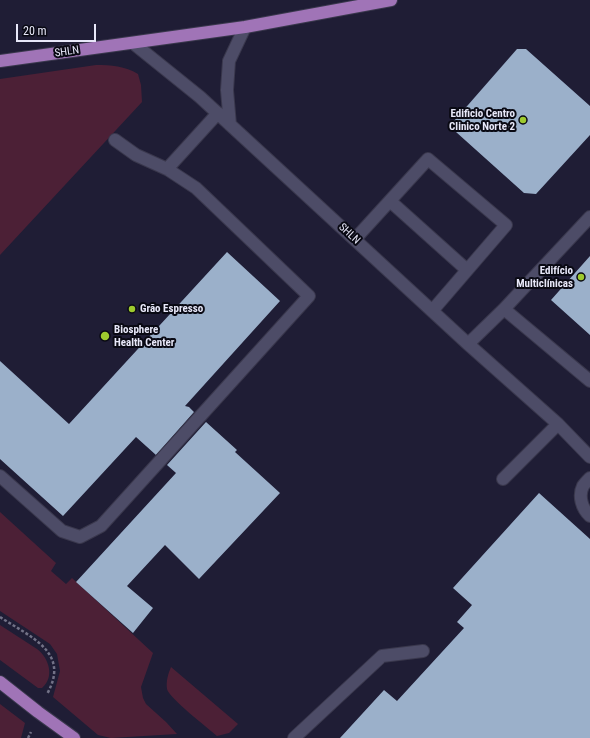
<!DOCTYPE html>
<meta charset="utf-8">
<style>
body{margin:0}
#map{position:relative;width:590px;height:738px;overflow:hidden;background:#1f1d35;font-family:"Roboto Condensed",sans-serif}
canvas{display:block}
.scale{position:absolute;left:16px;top:24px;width:80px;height:18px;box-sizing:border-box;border:2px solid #e8e8f9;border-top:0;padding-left:5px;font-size:12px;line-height:14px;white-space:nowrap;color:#e8e8f9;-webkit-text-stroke:3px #090913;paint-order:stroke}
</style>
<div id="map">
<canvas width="590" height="738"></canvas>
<div class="scale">20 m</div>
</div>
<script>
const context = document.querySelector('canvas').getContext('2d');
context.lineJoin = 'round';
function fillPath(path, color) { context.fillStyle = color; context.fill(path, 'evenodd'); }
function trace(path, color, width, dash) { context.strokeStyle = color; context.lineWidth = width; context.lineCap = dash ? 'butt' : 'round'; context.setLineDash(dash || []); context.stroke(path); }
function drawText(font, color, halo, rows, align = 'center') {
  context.font = font + ' "Roboto Condensed",sans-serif'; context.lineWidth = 4; context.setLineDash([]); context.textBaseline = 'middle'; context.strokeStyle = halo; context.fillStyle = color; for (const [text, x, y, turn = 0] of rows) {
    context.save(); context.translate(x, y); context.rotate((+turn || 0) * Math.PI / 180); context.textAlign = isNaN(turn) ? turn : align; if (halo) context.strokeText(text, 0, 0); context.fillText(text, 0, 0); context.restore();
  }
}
const green = new Path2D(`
 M96,65C111,65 125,66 138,74L141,85L142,102L0,255V79Z
 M0,512L56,563L51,571L66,584L72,578L153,653L141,687L143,698L146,704L166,722L177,734L111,738L98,735L53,697L60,671L57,654L50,644L0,611Z
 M0,625L37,649C49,658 55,677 42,688H38L0,660Z
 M171,667L238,724L229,733L217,736C208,728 169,698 167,689C166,681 168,674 171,667Z
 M0,704L25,723L21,738H0Z`);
const building = new Path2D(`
 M517,49H526L590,106V135L536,194L524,193L456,132L454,121Z
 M227,252L280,301L185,406L189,407L194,412L156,455L136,437L63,516L0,459V361L69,424Z
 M590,256V335L551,300Z
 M206,422L237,450L235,452L280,493L199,579L165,545L127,586L153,608L133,633L76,582L176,473L167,465Z
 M539,493L590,539V738H340L384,690L397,701L464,628L457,622L472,605L453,588Z`);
const path = new Path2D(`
 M0,617C30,637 71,652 47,694
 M28,738L31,732`);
const minor = new Path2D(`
 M133,43L200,97L468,344L558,424L590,457
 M230,125L227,90L229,61L245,27
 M167,169L218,113
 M390,201L467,270
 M590,217L504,309L590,381
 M355,239L428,159L506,225L432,311
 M468,344L504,309
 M0,476L62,531L80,537L101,526L309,296L196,188L167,169L136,155L115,140
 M590,478C588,480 585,483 583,486C578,496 582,509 590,516
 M503,479L558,424
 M294,738L382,656L423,651`);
const major = new Path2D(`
 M0,61L245,27L391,0
 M0,682L38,712L74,738`);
const markers = [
 [523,120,4,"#9eca2e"],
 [581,277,4,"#9eca2e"],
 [132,309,4,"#9eca2e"],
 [105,336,5,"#9eca2e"]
];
const streetNames = [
 ["SHLN",67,52,-8],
 ["SHLN",349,234,43]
];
const poiNames = [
 ["Edificio Centro",515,114],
 ["Clinico Norte 2",515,127],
 ["Edifício",573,271],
 ["Multiclínicas",573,284],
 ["Grão Espresso",140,309,"left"],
 ["Biosphere",114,330,"left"],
 ["Health Center",114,343,"left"]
];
fillPath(green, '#4c2036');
fillPath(building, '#9bb0ca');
trace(minor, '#3a384d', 14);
trace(major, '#3a384d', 14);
trace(path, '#727186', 2.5, [3, 2]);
trace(minor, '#4d4c67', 12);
trace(major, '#a074b7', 12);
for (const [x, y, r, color] of markers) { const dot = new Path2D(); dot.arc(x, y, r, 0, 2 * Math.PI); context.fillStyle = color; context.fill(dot); trace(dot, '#090913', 1.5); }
drawText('11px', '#e8e8f9', '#090913', streetNames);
drawText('bold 11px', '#e8e8f9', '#090913', poiNames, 'right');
</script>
